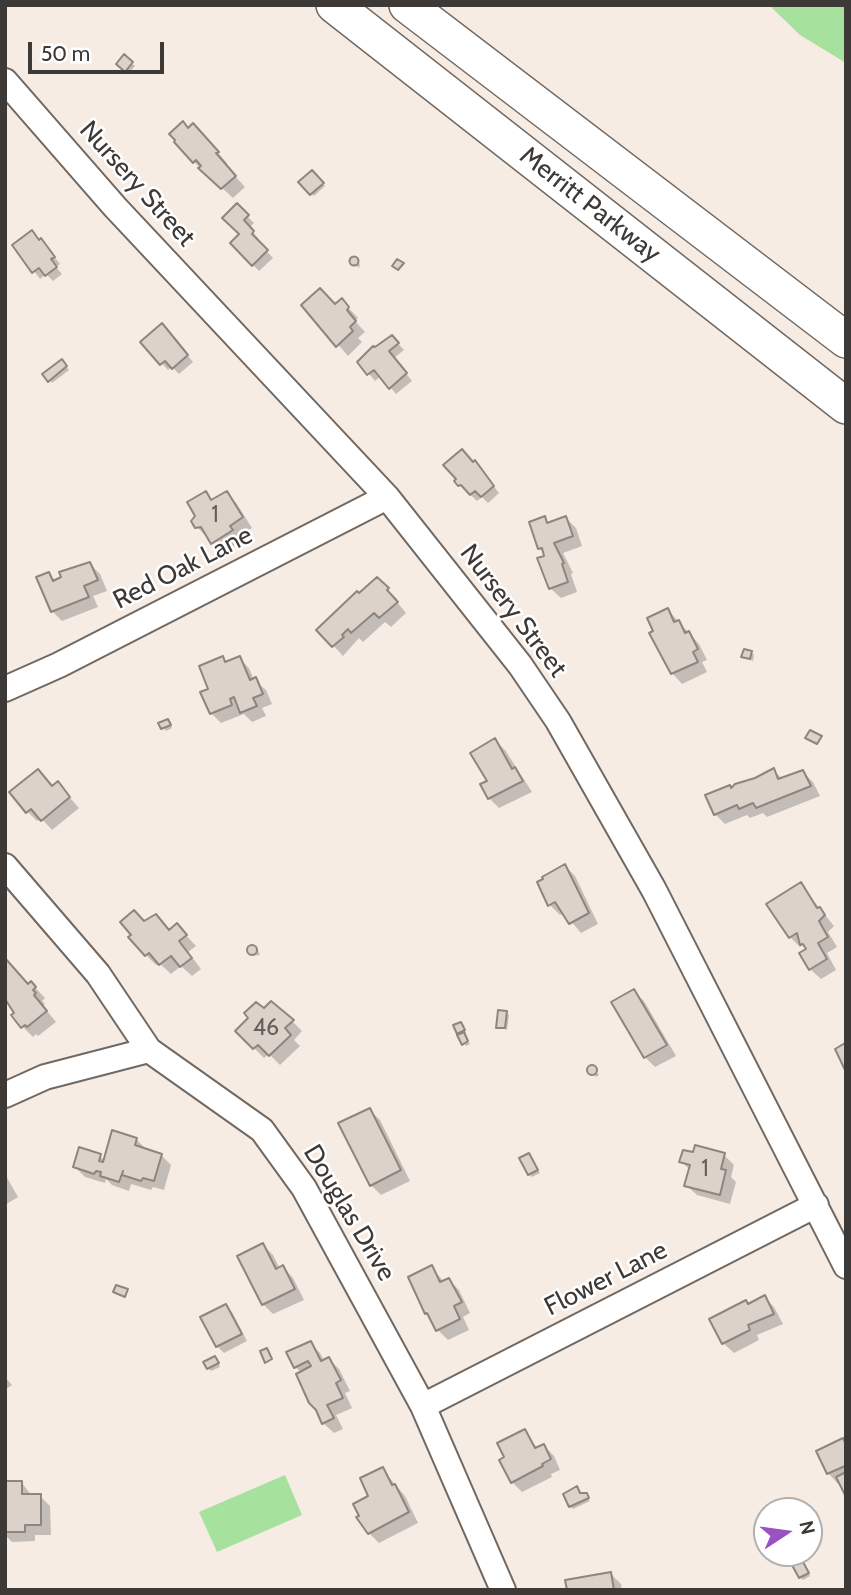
<!DOCTYPE html>
<style>
body{margin:0}
#map{position:relative;width:851px;height:1595px;overflow:hidden;background:#f6ece4;font-family:Cabin,sans-serif}
canvas{display:block}
.frame{position:absolute;inset:0;border:7px solid #3d3936;pointer-events:none}
.north{position:absolute;left:753px;top:1497px;width:70px;height:70px;box-sizing:border-box;background:#fff;border:2px solid #b1b0af;border-radius:50%;rotate:77deg;font-size:19px;font-weight:700;line-height:28px;text-align:center;color:#3d3936}
.north::after{content:'';display:block;margin:auto;width:24px;height:32px;background:#9c51c3;clip-path:polygon(50% 0,100% 100%,50% 72%,0 100%)}
.scale{position:absolute;left:28px;top:42px;width:136px;height:32px;box-sizing:border-box;border:4px solid #3d3936;border-top:0;padding-left:9px;font-size:21px;line-height:24px;white-space:nowrap;color:#3d3936;-webkit-text-stroke:5px #fff;paint-order:stroke}
</style>
<div id="map">
<canvas width="851" height="1595"></canvas>
<div class="frame"></div>
<div class="north">N</div>
<div class="scale">50 m</div>
</div>
<script>
const context = document.querySelector('canvas').getContext('2d');
context.lineJoin = 'round';
function fillPath(path, color) { context.fillStyle = color; context.fill(path, 'evenodd'); }
function trace(path, color, width, dash) { context.strokeStyle = color; context.lineWidth = width; context.lineCap = dash ? 'butt' : 'round'; context.setLineDash(dash || []); context.stroke(path); }
function drawText(font, color, halo, rows, align = 'center') {
  context.font = font + ' Cabin,sans-serif'; context.lineWidth = 5; context.setLineDash([]); context.textBaseline = 'middle'; context.strokeStyle = halo; context.fillStyle = color; for (const [text, x, y, turn = 0] of rows) {
    context.save(); context.translate(x, y); context.rotate((+turn || 0) * Math.PI / 180); context.textAlign = isNaN(turn) ? turn : align; if (halo) context.strokeText(text, 0, 0); context.fillText(text, 0, 0); context.restore();
  }
}
const green = new Path2D(`
 M769,5H846V63L800,35Z
 M285,1475L302,1515L217,1552L199,1512Z`);
const shadow = new Path2D(`
 M124,57L135,66L129,73L118,64Z
 M188,130L203,136L227,163L225,165L245,187L233,198L194,162Z
 M312,172L325,186L314,196L301,182Z
 M237,206L254,223L249,228L259,239L257,241L273,258L259,271L232,243L241,235Z
 M41,240L60,264L56,267L62,274L53,281L46,274L40,279L14,245Z
 M353,259L360,264L359,268L352,262Z
 M342,301L358,318L355,321L365,332L358,338L362,342L348,356L304,305L335,306Z
 M168,332L193,362L179,374L172,367L168,370L143,342Z
 M392,337L404,350L394,358L412,381L396,394L381,376L375,381L359,362Z
 M61,361L69,370L52,383L45,374Z
 M475,462L499,493L488,503L482,497L477,501L456,481Z
 M206,493L213,501L227,493L237,504L252,528L239,536L242,541L223,553L197,527Z
 M544,518L550,524L566,518L576,528L582,546L563,553L573,573L571,574L577,592L561,598L550,588L547,557L539,548Z
 M90,564L100,574L107,591L93,596L98,607L62,621L52,611L49,574L56,581Z
 M377,580L397,599L396,601L406,613L391,627L385,622L363,642L359,638L343,656L319,630Z
 M668,610L699,644L707,660L702,662L707,672L682,684L672,673Z
 M751,652L754,655L753,661L743,657Z
 M222,658L227,663L239,658L249,668L254,680L266,690L272,704L262,708L266,716L252,722L244,714L221,723L211,713L210,690Z
 M161,724H170L172,728L166,731Z
 M495,740L505,750L532,792L499,808L489,798Z
 M774,770L783,780L803,772L813,782L820,796L767,817L763,813L750,818L747,815L725,824L715,814L732,790Z
 M57,783L79,808L52,830L41,818L37,821L27,811Z
 M565,866L575,876L598,924L581,933L564,913L560,915L550,905L540,883Z
 M800,884L834,926L828,932L837,947L827,953L836,970L821,979L810,969L807,950L803,945L800,947L790,937Z
 M156,916L170,931L177,926L196,946L188,952L201,969L192,976L181,966L171,974L159,963L156,965L146,955L145,923Z
 M249,948H257L260,955L252,956Z
 M31,983L45,998L42,1001L45,1004L43,1006L56,1022L38,1036L36,1034L33,1037L23,1027L28,985Z
 M633,991L644,1001L676,1056L655,1067L645,1057Z
 M506,1013L509,1015L507,1030L498,1027Z
 M292,1021L302,1031L294,1040L300,1046L280,1065L269,1054L264,1058L237,1031Z
 M463,1027L466,1033L464,1035L470,1044L466,1046L458,1033Z
 M593,1067L599,1075L596,1077L589,1070Z
 M370,1110L380,1120L410,1181L381,1195L371,1185Z
 M136,1139L146,1149L161,1155L171,1165L164,1190L153,1187L151,1190L131,1184L129,1191L112,1185L106,1179L105,1183L85,1177L75,1167L100,1156L105,1161Z
 M529,1155L540,1173L532,1177L529,1174Z
 M724,1155L734,1165L731,1177L736,1182L730,1204L697,1195L686,1185L690,1170L681,1161Z
 M5,1174L18,1197L5,1205Z
 M263,1245L273,1255L280,1269L283,1267L293,1278L304,1300L273,1314L263,1304Z
 M432,1268L444,1282L449,1280L459,1290L470,1313L463,1317L469,1330L448,1340L438,1330Z
 M764,1297L774,1307L783,1324L757,1335L759,1340L734,1353L723,1343L748,1305Z
 M226,1306L232,1312L247,1341L224,1353L217,1346Z
 M310,1343L320,1353L324,1361L329,1359L339,1369L350,1391L345,1393L352,1408L336,1415L343,1429L334,1433L323,1423L302,1373L295,1367Z
 M217,1361L220,1367L211,1371L206,1363Z
 M5,1377L12,1385L5,1390Z
 M524,1431L538,1449L544,1446L554,1456L560,1470L551,1474L552,1477L522,1492L512,1482L506,1458Z
 M842,1440L846,1443V1493L841,1482L838,1484L828,1473Z
 M382,1469L405,1496L418,1523L379,1543L369,1533L371,1497Z
 M5,1483H22L32,1496H40L50,1506L51,1535H35V1541L12,1542L5,1535Z
 M577,1488L590,1501L573,1509L570,1506Z
 M804,1564L810,1576L803,1580L800,1577Z
 M611,1574L621,1584L622,1590H568Z`);
const building = new Path2D(`
 M124,54L133,62L125,72L116,64Z
 M183,121L188,128L193,123L219,152L216,153L236,176L221,189L198,168L201,166L196,160L193,163L174,142L175,140L169,134Z
 M312,170L324,183L310,195L298,182Z
 M237,203L249,215L244,220L254,231L252,234L268,250L252,266L230,243L239,234L222,218Z
 M32,230L39,240L41,238L55,257L51,259L57,267L45,276L39,268L32,273L12,245Z
 M349.5 261a4.5 4.5 0 1 1 9 0a4.5 4.5 0 1 1-9 0Z
 M397,259L404,263L398,270L392,266Z
 M320,288L335,304L342,298L349,307L347,310L356,321L350,327L353,331L336,347L301,305Z
 M162,323L188,355L172,369L165,361L160,365L140,342Z
 M392,335L399,343L389,351L407,373L389,389L374,370L367,375L357,362L373,346L375,347Z
 M62,359L67,366L48,382L42,374Z
 M462,449L473,462L475,460L494,486L481,497L475,491L470,495L461,485L458,486L454,481L456,479L443,465Z
 M206,491L211,500L227,491L243,517L230,526L233,530L211,544L201,527L195,528L191,521L195,516L187,502Z
 M545,516L547,523L566,516L573,536L554,543L564,563L562,564L568,582L549,589L537,558L544,556L542,548L538,549L529,522Z
 M90,562L98,580L84,586L89,597L51,612L36,577L49,572L53,581L61,577L59,572Z
 M377,577L389,588L387,590L398,602L379,618L374,613L351,633L348,629L342,635L344,637L332,647L316,630L357,591L359,593Z
 M668,608L674,622L679,620L685,633L689,631L698,649L693,652L698,662L671,674L649,633L653,631L647,618Z
 M744,649L752,651L750,659L741,657Z
 M223,656L225,662L240,656L250,680L256,677L263,694L253,698L257,706L240,713L234,697L230,699L232,705L210,714L200,692L208,689L199,666Z
 M168,719L171,725L161,729L158,723Z
 M810,730L822,736L817,744L805,738Z
 M495,738L512,769L515,767L523,781L488,799L480,784L487,781L470,753Z
 M774,768L778,779L803,770L811,786L756,808L753,803L739,809L737,805L714,815L705,795L730,785L731,788L735,784L755,778Z
 M38,769L52,786L58,781L70,797L41,821L31,809L26,813L9,792Z
 M565,864L589,913L569,924L555,902L548,906L537,882L543,879L542,877Z
 M801,882L817,908L820,907L825,915L819,921L828,937L818,943L827,959L809,970L799,953L806,949L803,944L800,945L797,933L789,938L766,904Z
 M134,910L144,921L156,914L169,930L177,923L187,935L179,941L192,958L180,967L171,956L159,965L149,953L145,956L128,937L131,935L120,922Z
 M247 950a5 5 0 1 1 10 0a5 5 0 1 1-10 0Z
 M5,958L28,984L31,981L36,987L33,990L36,993L34,995L47,1011L27,1027L25,1025L21,1028L11,1015L14,1013L5,999Z
 M634,989L667,1045L644,1058L611,1002Z
 M271,1001L294,1020L285,1028L291,1035L269,1056L258,1045L253,1049L235,1031L248,1018L244,1013L256,1002L264,1008Z
 M498,1010L507,1011L505,1028H496Z
 M461,1022L465,1030L457,1034L453,1025Z
 M464,1032L468,1041L462,1045L457,1035Z
 M845,1043L846,1044L845,1070L835,1049Z
 M587 1070a5 5 0 1 1 10 0a5 5 0 1 1-10 0Z
 M370,1108L401,1170L370,1186L338,1123Z
 M112,1130L137,1138L135,1145L162,1154L154,1181L143,1178L141,1181L122,1175L123,1171L119,1182L100,1176L101,1172L96,1171L94,1174L73,1167L79,1147L101,1154L99,1161L103,1162Z
 M695,1145L725,1153L721,1169L726,1170L720,1195L684,1186L690,1165L679,1162L683,1150L693,1152Z
 M529,1153L538,1170L528,1175L519,1158Z
 M263,1243L276,1269L283,1265L295,1289L262,1305L237,1256Z
 M432,1265L440,1282L449,1278L462,1302L454,1306L460,1319L436,1331L427,1313L425,1314L408,1277Z
 M116,1285L128,1289L125,1297L113,1292Z
 M765,1295L774,1314L748,1325L750,1330L722,1344L709,1319L746,1300L748,1304Z
 M226,1304L242,1334L216,1347L200,1317Z
 M311,1341L321,1361L329,1357L341,1380L336,1383L343,1398L327,1405L334,1418L322,1424L316,1410L309,1403L296,1374L311,1366L308,1361L294,1368L286,1352Z
 M267,1348L272,1359L265,1363L260,1351Z
 M215,1356L219,1363L207,1369L203,1362Z
 M525,1429L535,1448L544,1444L551,1459L542,1464L543,1466L511,1483L499,1460L504,1457L497,1443Z
 M843,1438L846,1444V1467L845,1466L827,1474L816,1451Z
 M383,1467L392,1485L395,1484L409,1512L368,1534L356,1517L359,1516L353,1504L368,1496L360,1478Z
 M846,1472V1497L836,1477Z
 M5,1481H22V1494H41V1525H25V1532H5Z
 M577,1486L580,1493H587L589,1498L569,1507L563,1494Z
 M802,1560L809,1573L799,1578L792,1565Z
 M611,1572L614,1590H567L565,1580Z`);
const minor = new Path2D(`
 M5,81L115,207L387,497L520,665L558,721L654,890L846,1266
 M5,689L59,665L387,497
 M5,866L98,974L149,1050L262,1130L304,1188L423,1406L503,1590
 M5,1095L45,1077L149,1050
 M423,1406L816,1205`);
const highway = new Path2D(`
 M334,5L846,406
 M407,5L846,340`);
const numberNames = [
 ["1",215,515],
 ["46",266,1028],
 ["1",705,1169]
];
const streetNames = [
 ["Nursery Street",137,184,48],
 ["Merritt Parkway",590,205,38],
 ["Red Oak Lane",183,568,-27],
 ["Nursery Street",513,611,53],
 ["Douglas Drive",349,1213,59],
 ["Flower Lane",606,1279,-27]
];
fillPath(green, '#a6e19d');
fillPath(shadow, '#0003');
fillPath(building, '#dcd2ca');
trace(building, '#8e857e', 2);
trace(minor, '#716861', 28);
trace(highway, '#716861', 38);
trace(minor, '#fff', 24);
trace(highway, '#fff', 35);
drawText('23px', '#655f5b', null, numberNames);
drawText('26px', '#3d3936', '#fff', streetNames);
</script>
